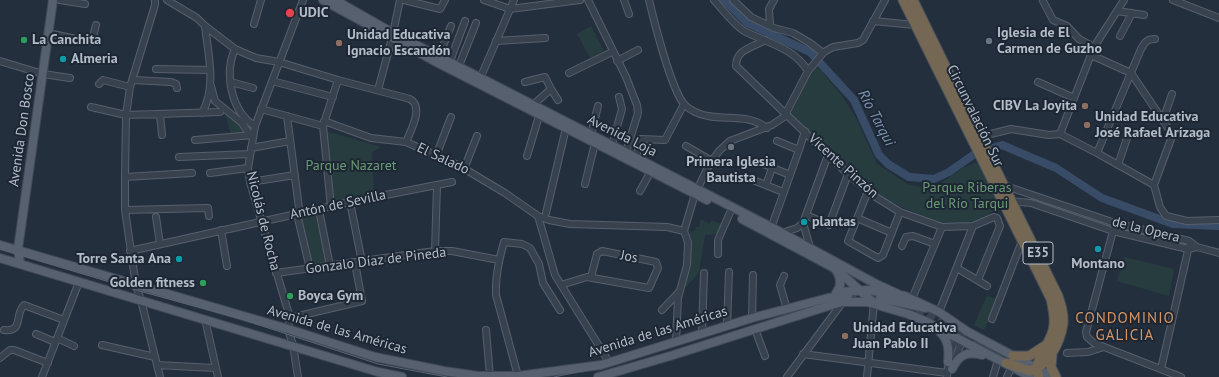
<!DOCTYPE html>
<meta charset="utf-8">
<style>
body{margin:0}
canvas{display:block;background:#242f3e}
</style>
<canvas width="1219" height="377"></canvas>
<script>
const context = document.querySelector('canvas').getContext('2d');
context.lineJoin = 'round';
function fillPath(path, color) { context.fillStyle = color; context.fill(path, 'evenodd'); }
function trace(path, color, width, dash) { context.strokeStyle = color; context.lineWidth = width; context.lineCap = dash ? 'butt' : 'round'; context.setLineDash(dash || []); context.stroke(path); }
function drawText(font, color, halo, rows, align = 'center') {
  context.font = font + ' "PT Sans",sans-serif'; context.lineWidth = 4; context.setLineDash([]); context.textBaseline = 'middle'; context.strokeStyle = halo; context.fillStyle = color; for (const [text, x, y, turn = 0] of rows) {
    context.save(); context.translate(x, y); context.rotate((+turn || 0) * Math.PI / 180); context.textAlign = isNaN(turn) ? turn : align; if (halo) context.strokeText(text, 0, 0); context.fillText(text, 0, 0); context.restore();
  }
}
const green = new Path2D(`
 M591,26L604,51L590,58L577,34Z
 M816,65L842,96L855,116L877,164L909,185L923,187L938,185L963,168L977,162L1000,207L982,218L961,224H939L917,214L881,197L861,181L790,113L812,68Z
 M225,113L238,123L247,133L231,135Z
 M326,131L381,147L372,152L374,196L370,197L369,194L354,197V200L334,203L325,134Z
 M318,214L329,264L312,266L301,217L303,218Z
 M701,219L709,224L712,220L723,225L719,234L705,235L699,273L681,292L691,245L690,231L694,232L696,227H699Z
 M1124,257L1174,269L1169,296L1117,281Z
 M987,295L997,300L984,330L974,325Z`);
const river = new Path2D(`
 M724,0L747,23L810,52L854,100L879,155L888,164L909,177L934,179L949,172L976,153L1002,145L1056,168L1102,198L1173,224L1219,226`);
const majorTunnel = new Path2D(`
 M848,298L871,300
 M905,306L965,334
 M963,337L1015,363`);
const minor = new Path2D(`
 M60,0L85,4
 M155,0V5L130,87L126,115L125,177V210L136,286L141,300L160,377
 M167,0L197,18L205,26L235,49L256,58L279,62L338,80L410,99C424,107 411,130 406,142L458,165L505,193L538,216L549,220L570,224L667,227L684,231
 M404,0L440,9L445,0
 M484,0L510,9L580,0
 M588,0L626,77L637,105L638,113L626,152
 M624,0L629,14
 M649,0C654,21 671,89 684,104C689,110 700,115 708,116C729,120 749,114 767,128
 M714,0C723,10 733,24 744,31C767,43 793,47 808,71
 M733,0L751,17L774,28L793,33L810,43L823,53
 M1173,0L1219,18
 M1043,1L1053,20L1067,26L1079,39L1094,47
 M1117,11L1144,15
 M873,21L915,25
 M254,24L261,0
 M770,26L769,9L774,0
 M48,33L90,42L92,41L96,25
 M1120,36L1132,13
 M765,40C752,48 736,49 736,66L848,174L874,196L900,212L942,227L973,226L994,217L997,218L1000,226L978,280
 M496,41L545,38
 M235,49C224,73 231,112 255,126
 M439,56L451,26
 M0,61L43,74L70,78
 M450,61L465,21
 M617,61L638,50
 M459,66L476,23
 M156,69L210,70
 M569,73L612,52
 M133,80L171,82L176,84L177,88
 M272,81L333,97
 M479,81L514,0
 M231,82L253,88
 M525,82L545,77L551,89L534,104
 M1038,82L1074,98
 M99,84L103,80L130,87
 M211,86L215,101L242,123L250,135
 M551,89L558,100
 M378,90L392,38L400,0
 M91,107L126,115L220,112
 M261,109L323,126
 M202,113C217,87 208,54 205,26
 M160,114L162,135
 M287,116L299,208L297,214L310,269
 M1163,120L1172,94
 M324,121L371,138L406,142
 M1060,134L1094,47L1124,0
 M591,135L598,106
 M979,137L1011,129L1049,135L1060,134L1097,153L1154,185L1171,139L1170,131L1131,73L1091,55
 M195,140L253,135
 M777,141L799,150
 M612,145L622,109L619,97
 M686,146L712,161
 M251,148L290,141
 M1097,153L1141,49C1145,42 1147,39 1155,39
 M436,156L451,117
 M527,156L539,116
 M179,157L250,154
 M636,157L641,139L665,140L684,104
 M761,163L790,175
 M1118,165L1128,135
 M464,169L477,136
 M210,173L248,168
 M125,177L192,173
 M753,180L783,192
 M250,182L295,175
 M585,184L595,143
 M766,185L772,168
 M1003,185L1115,223L1189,241L1197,247L1219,253
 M1154,185L1160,207L1166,216L1187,221L1219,220
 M640,191L651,171
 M868,191L848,241L878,258L883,255L900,212
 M1010,201L1031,203L1113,231L1188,249L1197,247
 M350,202L362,262
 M331,207L323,126L338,80
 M125,210L206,208H208L209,216
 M319,210L330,266
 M546,213L566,128
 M806,215L829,225L848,174
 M538,216L555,275L609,362
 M156,217L160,244
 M857,218L892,233
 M803,223L810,247
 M221,230L227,266
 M770,231L799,150L805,131
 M1113,231L1086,332L1087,337L1094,343L1181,377
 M782,233L797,228L803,223L828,155
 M902,246L906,237L913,236L935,244
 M130,251L350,202L452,182
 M435,251L437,185
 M718,254V240L732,208
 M957,268L987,286
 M276,273L435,251H452L499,260
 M784,276L780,285L786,306
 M561,285L587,277L649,288L658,268L656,262L602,251L597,254L591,277
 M912,299L942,227
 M662,310L679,292
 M939,312L973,226
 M290,318L362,301L355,263
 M752,318L753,275
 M205,319L218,377
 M992,319L1022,241
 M727,325L729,272
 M755,329L765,356
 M4,330C24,332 14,315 24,305L64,320
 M486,330L490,376
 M702,333L704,273
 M36,334L55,342
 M57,338L74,346
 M676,341L678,298L687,265L688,242L684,231L695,194L709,165L719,151L730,141L772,125L784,117L808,71L824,52L833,47L858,43L863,40L885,0
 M102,345L155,357
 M1067,353L1088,352L1104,347
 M803,354L947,373
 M0,358L10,350H14L48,363
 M953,364L962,341L957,326
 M157,365L215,368
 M1161,369L1189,246
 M518,376L496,295C495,276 499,259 504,242L522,244L530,248L539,264L543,283L560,310
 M42,377L79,282
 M298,377L293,345L288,329L290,318L250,182L248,168L255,126L303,0
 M787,377L842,303
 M867,377L874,303
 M947,377C949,356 948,332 978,339
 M993,377L998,360
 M1007,377L1012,366`);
const major = new Path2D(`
 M323,0L440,64L707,200
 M335,0L393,33L771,227L876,284L898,294
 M742,219L836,269L874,303
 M0,245L288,329L375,357L444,371L478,376H518L601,365L752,318L828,298L848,295
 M0,258L378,372L402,377
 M20,263L18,249L53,0
 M840,292L869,290L905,296L939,312L968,332L1053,377
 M836,293C842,286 841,278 836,270
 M880,298L926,308
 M940,332C949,341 949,350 948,362
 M952,369C959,355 966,351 982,355
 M598,377L670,356L825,307L843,302H867L908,314L925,321L1031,377`);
const highway = new Path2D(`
 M903,0L1051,299C1053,309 1056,320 1053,330C1050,345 1031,362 1039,377
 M913,0L1058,296C1061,305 1064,314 1063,324C1060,343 1049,365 1030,371L1006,363
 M1013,356H1029L1046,345
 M1052,356L1051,367L1056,377`);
const tram = new Path2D(`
 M0,249L143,292L238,318L378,364L447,377
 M554,377L601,367L737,326`);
const markers = [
 [290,13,5,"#e0444e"],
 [24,40,4,"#2e9e5b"],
 [989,41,4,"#6b7280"],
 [339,43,4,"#8d6e63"],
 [63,59,4,"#0f9aa8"],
 [1085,106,4,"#8d6e63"],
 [1087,125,4,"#8d6e63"],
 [731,147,4,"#6b7280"],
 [804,222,4,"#0f9aa8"],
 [1098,249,4,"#0f9aa8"],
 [179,259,4,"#0f9aa8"],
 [203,283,4,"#2e9e5b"],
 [290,296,4,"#2e9e5b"],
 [845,336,4,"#8d6e63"]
];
const shields = [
 [1038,253,30]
];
const shieldNames = [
 ["E35",1038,253]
];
const poiNames = [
 ["UDIC",299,13],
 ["Iglesia de El",997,33],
 ["Carmen de Guzho",997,49],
 ["Unidad Educativa",347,35],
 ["Ignacio Escandón",347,51],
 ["La Canchita",32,40],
 ["Almeria",71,59],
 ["CIBV La Joyita",1077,106,"right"],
 ["Unidad Educativa",1095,117],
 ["José Rafael Arízaga",1095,133],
 ["Primera Iglesia",731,162,"center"],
 ["Bautista",731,178,"center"],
 ["plantas",812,222],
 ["Torre Santa Ana",171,259,"right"],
 ["Montano",1098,264,"center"],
 ["Golden fitness",195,283,"right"],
 ["Boyca Gym",298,296],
 ["Unidad Educativa",853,328],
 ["Juan Pablo II",853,344]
];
const streetNames = [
 ["Circunvalación Sur",975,116,64],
 ["Avenida Don Bosco",22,130,-82],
 ["Avenida Loja",622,136,27],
 ["El Salado",443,159,25],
 ["Vicente Pinzón",843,166,42],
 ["Antón de Sevilla",338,205,-12],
 ["Nicolás de Rocha",263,221,76],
 ["de la Opera",1146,230,14],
 ["Jos",629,257,11],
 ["Gonzalo Díaz de Pineda",376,261,-7],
 ["Avenida de las Américas",337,330,16],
 ["Avenida de las Américas",658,332,-17]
];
const parkNames = [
 ["Parque Nazaret",351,166],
 ["Parque Riberas",967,188],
 ["del Río Tarqui",967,204]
];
const waterNames = [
 ["Río Tarqui",876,118,62]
];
const neighbourhoodNames = [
 ["CONDOMINIO",1125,319],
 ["GALICIA",1125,336]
];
fillPath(green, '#263c3f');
trace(river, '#394c67', 8);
trace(majorTunnel, '#3a4453', 8, [8, 4]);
trace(minor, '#565f6c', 8);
trace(major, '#414a57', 10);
trace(highway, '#434c59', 11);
trace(minor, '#38414e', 6);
trace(major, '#56606e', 8);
trace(highway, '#746855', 9);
trace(tram, '#5a6575', 1);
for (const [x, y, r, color] of markers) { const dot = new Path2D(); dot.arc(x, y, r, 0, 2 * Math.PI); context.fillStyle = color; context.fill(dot); trace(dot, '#1d2633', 1.5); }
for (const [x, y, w] of shields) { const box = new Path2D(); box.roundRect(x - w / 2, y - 11, w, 22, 3); context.fillStyle = '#1d2633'; context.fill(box); trace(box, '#b4bcc9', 1); }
drawText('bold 13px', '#b4bcc9', null, shieldNames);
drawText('bold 14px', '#b4bcc9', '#1d2633', poiNames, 'left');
drawText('14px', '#b4bcc9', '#1d2633', streetNames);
drawText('14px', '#6b9a76', '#1d2633', parkNames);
drawText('italic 15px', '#7c92b1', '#1d2633', waterNames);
context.letterSpacing = '1px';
drawText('15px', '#d59563', '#1d2633', neighbourhoodNames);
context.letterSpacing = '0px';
</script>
